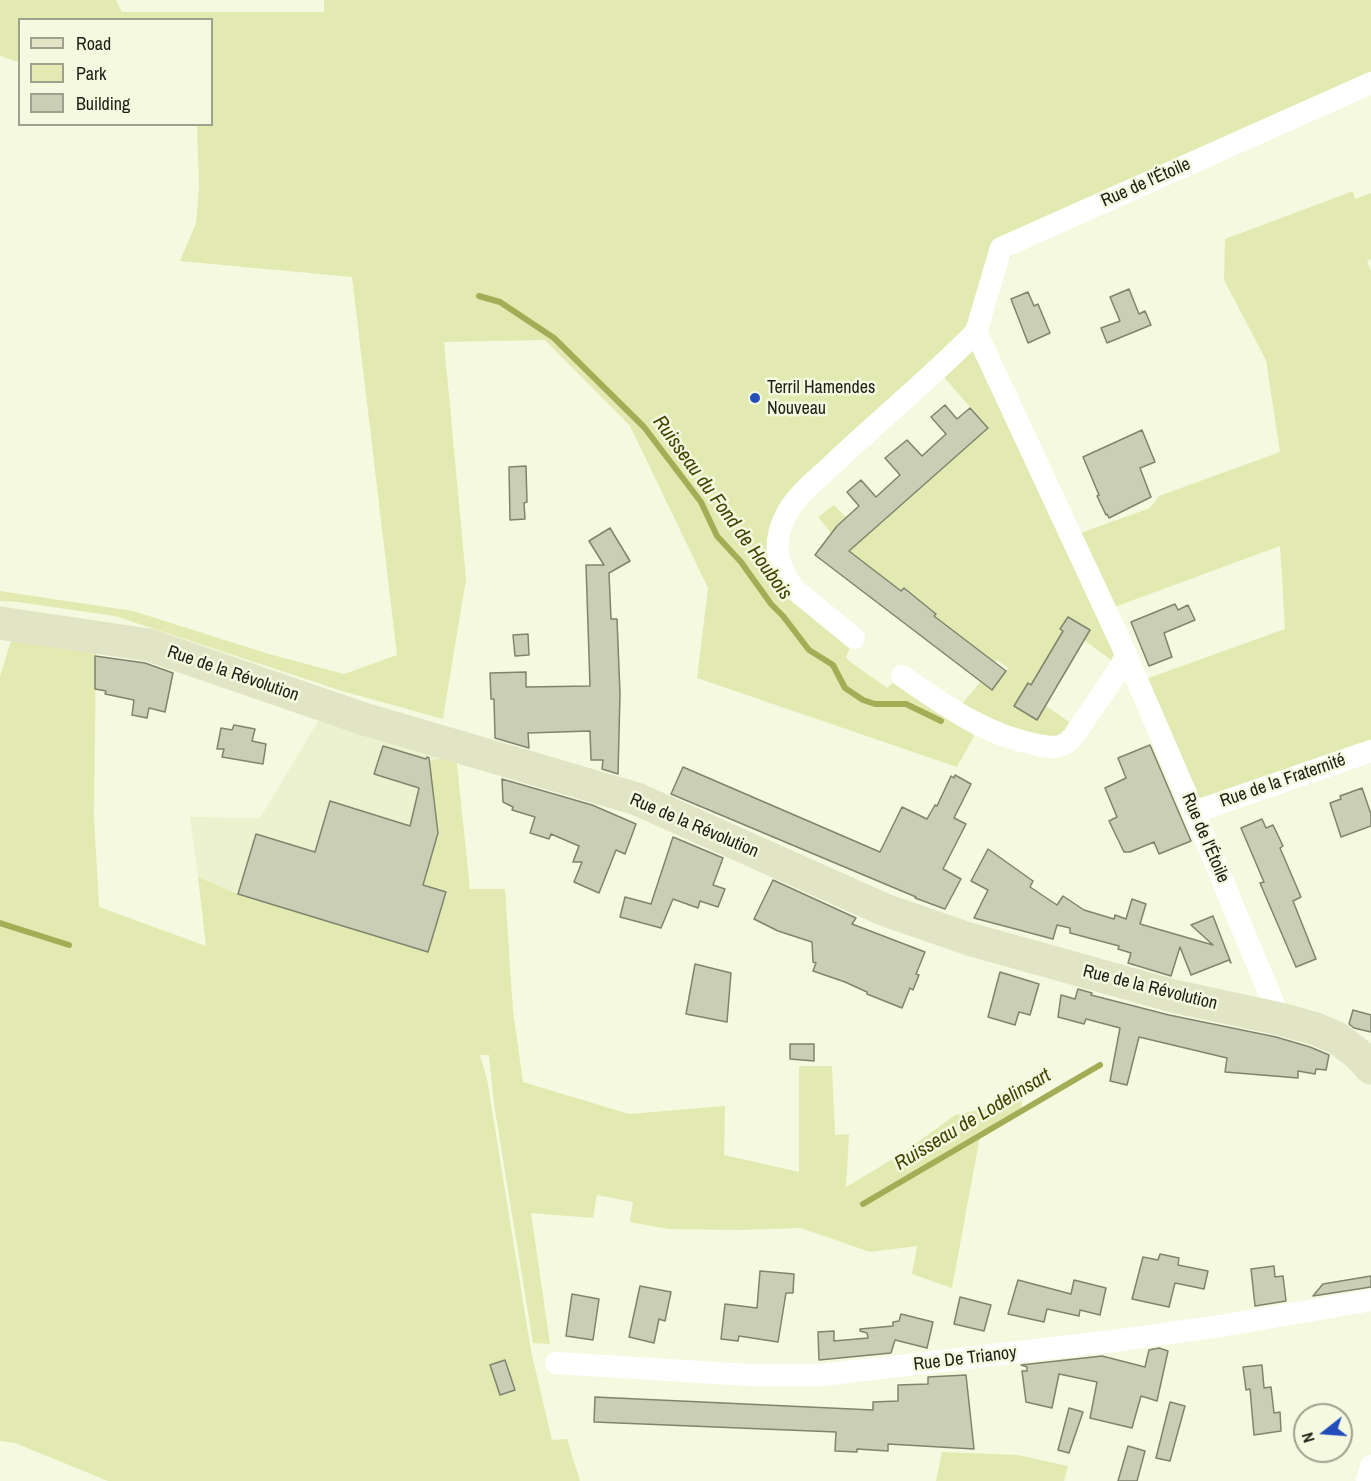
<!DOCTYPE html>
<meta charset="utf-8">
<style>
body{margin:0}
#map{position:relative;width:1371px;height:1481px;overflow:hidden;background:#f5f9df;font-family:"Archivo Narrow",sans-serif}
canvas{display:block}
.legend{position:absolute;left:18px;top:18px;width:195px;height:108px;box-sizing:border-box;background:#f5f9df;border:2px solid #9fa18e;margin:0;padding:8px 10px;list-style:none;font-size:18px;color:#1d1e15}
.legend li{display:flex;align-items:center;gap:12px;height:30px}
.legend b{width:30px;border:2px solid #9fa18e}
.north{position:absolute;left:1293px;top:1403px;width:60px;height:60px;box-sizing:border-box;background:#f5f9df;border:2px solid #9fa18e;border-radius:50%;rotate:253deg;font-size:16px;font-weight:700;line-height:24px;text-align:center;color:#1d1e15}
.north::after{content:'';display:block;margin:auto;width:21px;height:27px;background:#244cbb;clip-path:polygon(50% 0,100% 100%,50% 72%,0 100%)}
</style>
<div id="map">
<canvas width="1371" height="1481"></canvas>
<ul class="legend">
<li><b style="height:8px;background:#e2e5c5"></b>Road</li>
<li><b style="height:16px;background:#e2eab1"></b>Park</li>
<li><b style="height:16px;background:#caceb5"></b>Building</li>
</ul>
<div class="north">N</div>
</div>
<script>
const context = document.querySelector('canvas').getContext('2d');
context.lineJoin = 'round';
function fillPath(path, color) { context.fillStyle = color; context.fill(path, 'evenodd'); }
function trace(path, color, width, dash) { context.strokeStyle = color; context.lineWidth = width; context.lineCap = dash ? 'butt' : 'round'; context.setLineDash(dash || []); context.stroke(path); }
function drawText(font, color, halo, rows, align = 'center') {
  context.font = font + ' "Archivo Narrow",sans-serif'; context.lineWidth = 5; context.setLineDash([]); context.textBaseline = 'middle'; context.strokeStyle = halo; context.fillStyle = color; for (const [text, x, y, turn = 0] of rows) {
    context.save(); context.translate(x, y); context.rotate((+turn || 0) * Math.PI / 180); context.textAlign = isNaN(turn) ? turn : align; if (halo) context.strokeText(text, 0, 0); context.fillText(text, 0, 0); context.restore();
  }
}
const built = new Path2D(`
 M323,713L456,755L429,761L439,833L423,884L447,892L427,952L238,894L198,877L190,817L260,818Z`);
const green = new Path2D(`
 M0,0H116L122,12H324V0H1371V93L1016,249L980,301L976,332L1120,641L1111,660L1084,640L1068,617L1061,629L1063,631L1045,705L1075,726L1057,740L1003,729L961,705L981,681L992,689L1008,668L997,660L995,662L935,616L936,613L904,588L901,591L841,545L818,517L834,505L865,537L988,428L938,370L791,507L776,563L854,638L846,657L849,661L887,688L902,676L941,703L974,736L957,767L697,678L708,588L630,426L545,340L444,342L466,579L443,719L342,691L115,616L18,602L0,601V591L133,611L269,654L344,674L397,655L352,277L180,261L196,223L199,188L197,125L212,124V20H20L19,62L0,56Z
 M1353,191L1355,199L1371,193V259L1367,261L1371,271V744L1196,805L1143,680L1285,629L1280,546L1109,609L1075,535L1150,508L1159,496L1280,452L1266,360L1224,280L1225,239Z
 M16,625L96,648L94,817L99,907L206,946L198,877L238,894L427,952L447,893L423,884L439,833L429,761L456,755L470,889H505L513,1011L523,1082L629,1114L725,1106L724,1155L799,1172V1066H832L835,1135L849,1134L846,1187L903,1153L955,1115L1022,1101L1021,1112L980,1136L952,1288L912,1274L917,1246L870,1252L801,1228L740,1230L668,1229L630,1222L633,1202L597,1195L593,1218L531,1213L550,1344L533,1343L494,1104L489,1055H480L487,1079L531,1351L552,1440L567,1439L580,1481H108L15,1443L0,1441V676Z
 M942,1452L1018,1455L1068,1466L1064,1481H936Z`);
const stream = new Path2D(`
 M479,296L500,302L554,338L644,427L701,502L717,536L741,562L771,604L783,616L809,650L833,665L845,688L863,700L875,704H906L941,721
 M0,923L69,945
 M863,1204L1100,1065`);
const building = new Path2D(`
 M1129,289L1139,314L1145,311L1151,325L1107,343L1101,328L1120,321L1110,297Z
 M1028,292L1034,306L1038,304L1050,333L1028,343L1011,299Z
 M945,405L957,419L970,408L988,428L849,551L901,591L904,588L936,614L934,616L1006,671L992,690L815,555L837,526L859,506L847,492L861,480L876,497L900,475L885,458L907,440L922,456L946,434L931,417Z
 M1142,430L1155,462L1140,468L1151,497L1109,518L1107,514L1106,515L1097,496L1099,495L1083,457Z
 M526,466L527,502L524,503L525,519L510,520L509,467Z
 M610,528L630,561L609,573L611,619H617L620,694L618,774L602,769L603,760H591L590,731L528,733L529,748L495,738L494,699H491L490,673L526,672V687L590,686L586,565H604L589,541Z
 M1175,604L1178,610L1188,605L1195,620L1164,633L1172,657L1149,666L1131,622Z
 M1068,617L1090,630L1037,720L1014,706L1028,683L1031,685L1063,631L1060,629Z
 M528,634L529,655L515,656L513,635Z
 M95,656L145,663L173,673L165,712L149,708L147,718L132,715L134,700L105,694L106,691L95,689Z
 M234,725L255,729L252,741L266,744L263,764L222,757L224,749H217L221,728L232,730Z
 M1150,745L1191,841L1159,854L1154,842L1130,852H1124L1109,821L1117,817L1105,788L1126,778L1118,758Z
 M383,746L426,759L427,757L429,758L438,833L423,885L446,892L428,952L238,894L256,834L315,852L330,801L410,826L419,788L374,774Z
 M683,767L880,852L902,807L927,819L935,805L937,806L951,776L954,778L955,775L971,784L954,818L966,824L943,869L961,879L945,909L915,898L916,897L671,794Z
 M502,779L592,805L636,824L625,854L616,850L599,893L574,882L582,862H573L579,846L551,834L549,839L530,833L535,817L512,810L513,807L503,802Z
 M1362,788L1371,814V826L1341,837L1330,803L1341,799L1340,796Z
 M1262,819L1266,828L1273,825L1283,846L1280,848L1301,897L1293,901L1316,959L1296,967L1260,883L1264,882L1241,828Z
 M673,837L723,858L713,885L725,889L718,907L700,901L698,908L673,899L661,928L620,917L625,897L651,904Z
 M988,849L1033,881L1030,887L1057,905L1063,896L1084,910L1114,919L1115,915L1126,919L1132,899L1146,904L1140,924L1213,945L1191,925L1213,916L1231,963L1229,960L1191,975L1180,947L1171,976L1128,963L1131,953L1118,949L1119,946L1070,933V928L1057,925L1053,939L974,918L988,890L971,881Z
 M773,880L856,918L852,924L925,952L916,974L919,975L913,990L910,988L902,1008L867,994V992L845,982L813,971L816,963L813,962L812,942L778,931L754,919Z
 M695,964L731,973L727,1022L686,1014Z
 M1000,972L1039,984L1030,1015L1019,1012L1015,1025L988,1017Z
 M1078,989L1092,993L1091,995L1169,1015L1276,1037L1310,1047L1329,1055L1326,1070L1316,1069L1315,1074L1298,1071V1078L1225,1072L1227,1058L1139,1037L1127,1085L1110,1081L1120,1028L1086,1019L1084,1024L1058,1017L1061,995L1075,999Z
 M1353,1010L1371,1015V1032L1354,1028L1349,1024Z
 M790,1044H814V1061L790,1059Z
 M1160,1254L1179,1258L1178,1265L1208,1271L1204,1289L1175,1283L1169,1307L1132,1299L1143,1257L1158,1260Z
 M1274,1266L1275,1277L1283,1276L1286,1301L1255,1306L1251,1269Z
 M760,1271L794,1274L793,1293H786L778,1342L739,1336L738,1341L721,1339L725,1304L757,1308Z
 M1371,1276V1287L1313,1296L1323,1284Z
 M1018,1280L1071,1294L1074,1280L1106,1288L1100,1315L1080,1310L1079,1316L1047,1309L1044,1322L1008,1314Z
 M640,1286L671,1292L665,1321L659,1319L654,1343L629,1337Z
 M572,1294L599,1299L593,1340L566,1336Z
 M960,1297L991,1305L984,1331L954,1324Z
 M901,1314L933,1322L927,1348L895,1340L891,1353L819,1360L818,1332L834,1331V1341L868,1338L867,1333L860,1331V1329L893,1326V1322L899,1321Z
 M1159,1348L1168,1351L1157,1401L1141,1396L1132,1428L1090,1418L1097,1382L1059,1374L1052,1408L1026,1402L1022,1371H1027V1367L1021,1365L1102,1356L1145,1367L1149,1350Z
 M505,1360L515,1390L500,1395L490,1365Z
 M1262,1365L1264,1388L1271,1387L1274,1413L1280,1412L1281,1431L1254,1435L1250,1389L1246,1390L1243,1367Z
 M966,1375L974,1449L888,1444V1451L857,1449V1452L835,1451L836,1432L594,1422L595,1397L873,1410V1402L898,1401V1385L928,1384V1377Z
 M1170,1402L1185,1406L1170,1461L1156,1458Z
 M1069,1408L1083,1412L1069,1453L1058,1450Z
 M1128,1446L1145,1451L1137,1481H1118Z`);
const street = new Path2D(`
 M854,638L794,589C777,566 772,544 785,517C795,496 815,481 831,466C879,420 930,379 976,332
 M902,676C943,704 985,735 1034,744C1043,746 1054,749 1062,745C1066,744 1070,740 1073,737L1126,659
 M1194,812L1371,751
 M1280,1019L1194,812L1120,641L976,332L1001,248L1371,83
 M556,1363L749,1375H822L1121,1340L1220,1326L1371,1300
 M1367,1481L1371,1466`);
const secondary = new Path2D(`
 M0,623L149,645L364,719L637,799L885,910L969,939L1173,996L1280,1019L1316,1029L1337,1038L1358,1054L1371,1068`);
const markers = [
 [755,398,6,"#244cbb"]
];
const streetNames = [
 ["Rue de l'Étoile",1146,183,-24],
 ["Rue de la Révolution",233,674,19],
 ["Rue de la Fraternité",1283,781,-19],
 ["Rue de la Révolution",694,826,23],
 ["Rue de l'Étoile",1205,838,67],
 ["Rue de la Révolution",1150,988,14],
 ["Rue De Trianoy",965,1359,-7]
];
const poiNames = [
 ["Terril Hamendes",767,388],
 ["Nouveau",767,409]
];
const waterNames = [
 ["Ruisseau du Fond de Houbois",722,508,54],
 ["Ruisseau de Lodelinsart",973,1120,-31]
];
fillPath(built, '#ecf2d0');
fillPath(green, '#e2eab1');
trace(stream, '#a3ad56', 6);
fillPath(building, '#caceb5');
trace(building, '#80846d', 1.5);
trace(street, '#fff', 22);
trace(secondary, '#e2e5c5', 33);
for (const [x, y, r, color] of markers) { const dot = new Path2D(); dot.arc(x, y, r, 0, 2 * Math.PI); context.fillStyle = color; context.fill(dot); trace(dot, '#f5f9df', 2); }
drawText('18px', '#1d1e15', '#f5f9df', streetNames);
drawText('18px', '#1d1e15', '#f5f9df', poiNames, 'left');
drawText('italic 20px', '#3f4400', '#f5f9df', waterNames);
</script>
